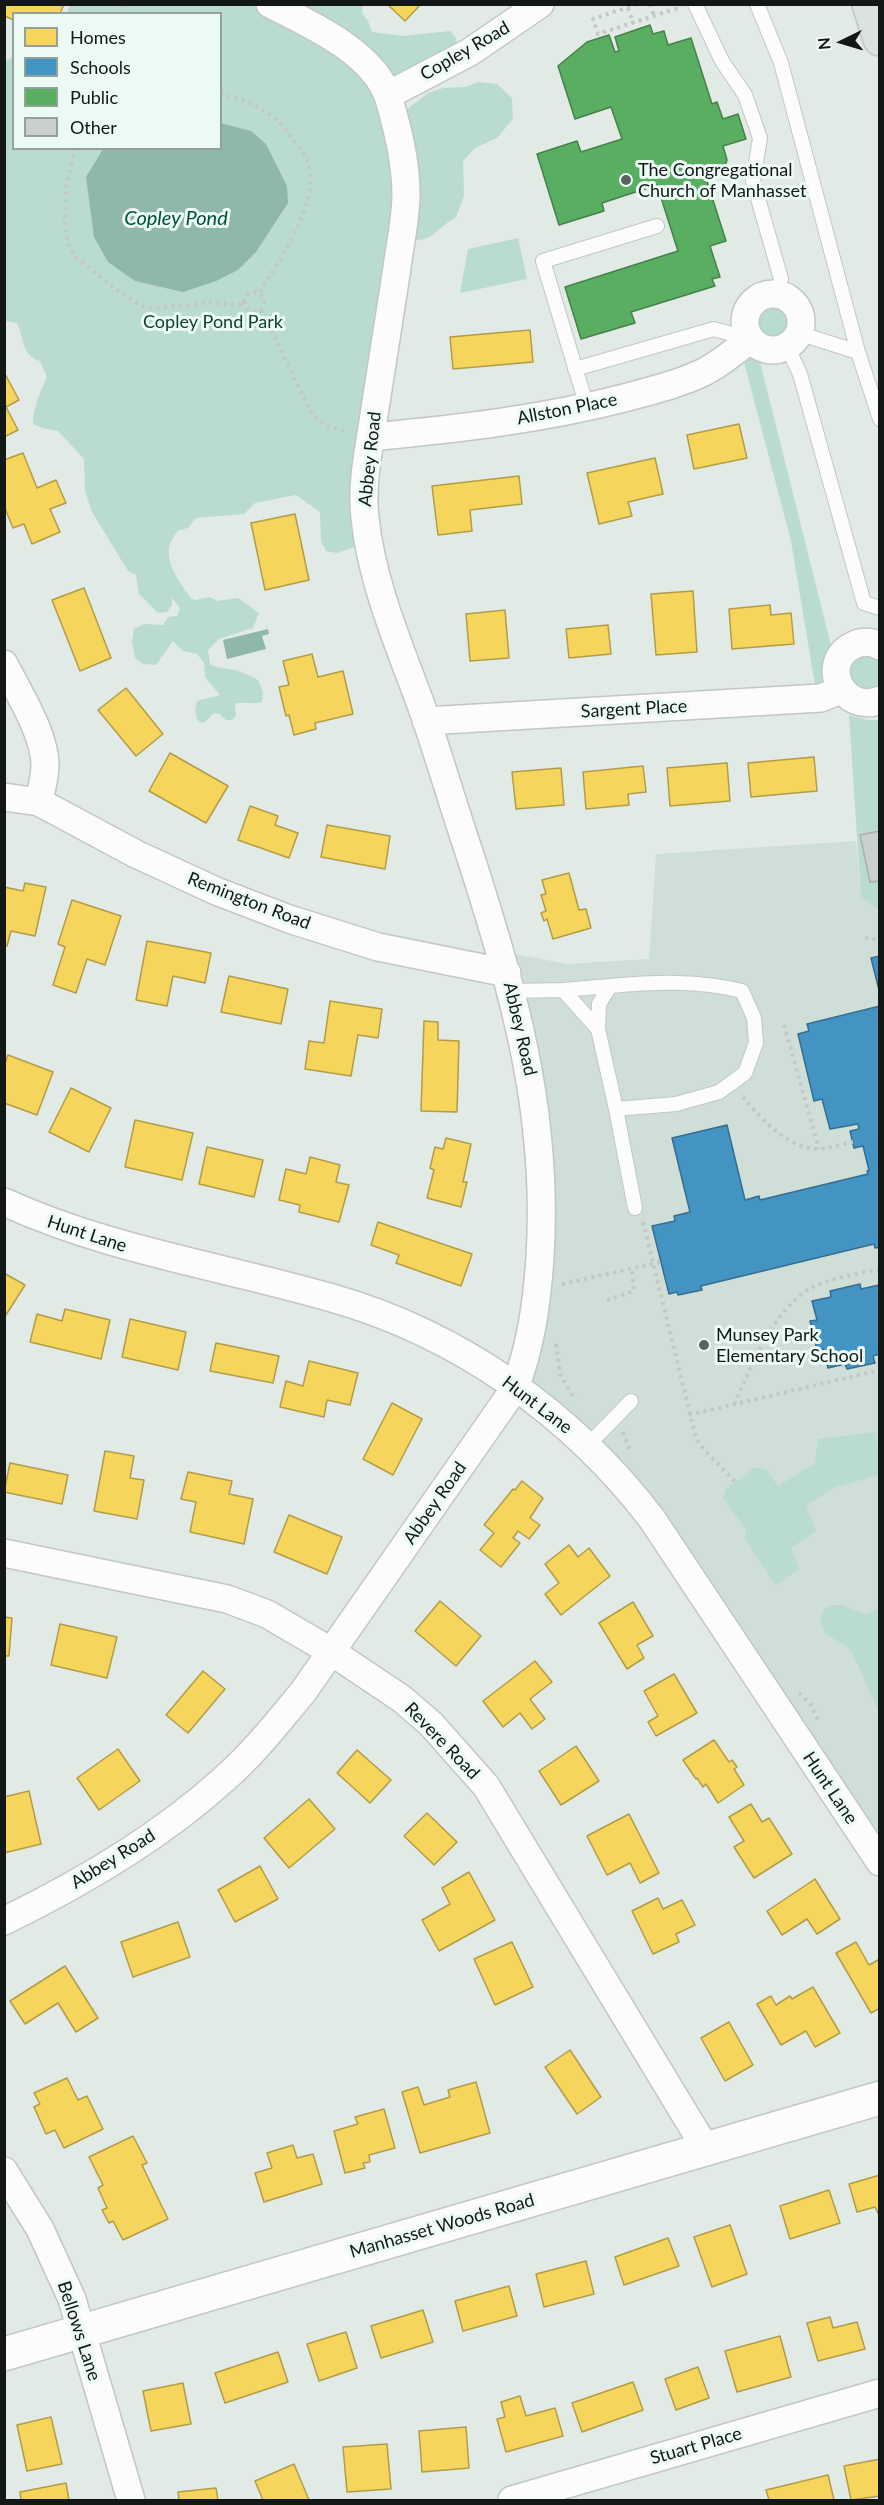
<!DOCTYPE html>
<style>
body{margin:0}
#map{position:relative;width:884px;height:2505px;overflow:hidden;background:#e2eae6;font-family:Lato,sans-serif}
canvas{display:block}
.frame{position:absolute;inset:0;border:6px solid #131816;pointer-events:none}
.legend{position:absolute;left:12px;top:12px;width:210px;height:138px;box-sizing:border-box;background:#ecfaf4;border:2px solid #95a09b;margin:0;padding:8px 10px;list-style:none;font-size:18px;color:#131816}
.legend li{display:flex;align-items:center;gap:12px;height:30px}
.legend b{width:30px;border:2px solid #95a09b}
.north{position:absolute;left:812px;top:12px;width:60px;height:60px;-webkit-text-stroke:4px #ecfaf4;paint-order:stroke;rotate:265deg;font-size:16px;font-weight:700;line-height:24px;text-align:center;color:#131816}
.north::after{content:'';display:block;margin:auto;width:21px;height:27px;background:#131816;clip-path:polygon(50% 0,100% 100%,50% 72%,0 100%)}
</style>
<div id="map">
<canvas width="884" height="2505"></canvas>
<div class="frame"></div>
<ul class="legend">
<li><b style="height:16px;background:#f6d55c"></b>Homes</li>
<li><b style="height:16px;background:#4393c3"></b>Schools</li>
<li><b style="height:16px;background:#5aae61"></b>Public</li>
<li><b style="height:16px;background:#cbd0ce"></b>Other</li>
</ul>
<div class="north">N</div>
</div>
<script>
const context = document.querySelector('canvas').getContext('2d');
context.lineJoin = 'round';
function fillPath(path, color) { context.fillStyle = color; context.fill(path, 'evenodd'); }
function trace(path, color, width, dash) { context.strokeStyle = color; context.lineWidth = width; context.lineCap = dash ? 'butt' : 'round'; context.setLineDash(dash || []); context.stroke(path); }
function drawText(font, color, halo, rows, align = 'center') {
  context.font = font + ' Lato,sans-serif'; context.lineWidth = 6; context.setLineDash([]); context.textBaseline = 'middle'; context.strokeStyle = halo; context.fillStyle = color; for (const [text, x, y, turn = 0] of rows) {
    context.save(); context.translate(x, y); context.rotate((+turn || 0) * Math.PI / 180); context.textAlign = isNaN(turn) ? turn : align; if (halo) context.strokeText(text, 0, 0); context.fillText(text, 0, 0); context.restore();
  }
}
const built = new Path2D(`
 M856,841L861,897L880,910L879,1862L652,1519L515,1388L542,1251L503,952L568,964L649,959L656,854Z`);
const green = new Path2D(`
 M70,5H363L362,13L368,21L372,32L403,36L450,31L456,38L457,48L405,80L401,114L428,93L443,88L465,87L479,82L497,84L512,98L513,119L497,138L475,148L463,161L464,196L456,217C434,230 430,248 402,236L360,545L337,553L326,551L321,541L320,512L296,495L255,503L244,514L196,518L188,528L179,530C156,553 177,577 191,599L196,600L210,597L217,601L238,598L259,613L253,628L219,639L208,650L210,664C221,670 224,667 234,670C243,672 250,676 258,680L263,692L262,702C252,705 244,701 235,704L236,716L232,720H226L220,714L214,713L205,722L200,723C194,716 195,709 197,701L220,695L205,677L204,663L197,654L183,651L173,641L156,665L143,664L135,658L132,642L134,629L144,624L163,625L168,617L177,616L180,608L172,598V605L167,612L158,613L139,594L136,575L128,571L92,512L85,491L84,459L58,431L42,428L33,424C32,411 41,390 47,377L40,361C22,356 24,338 17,323L5,321L4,61L13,57L14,148H220V14L67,13Z
 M518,238L527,279L460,293L468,249Z
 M769,294C816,296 810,363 756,346L836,665L879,646V700L817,697L791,541L740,347C748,324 740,303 769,294Z
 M849,715L867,720H879V910L861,897Z
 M875,1432L879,1449V1475L833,1488L806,1506L816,1531L791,1548L799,1569L776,1586L745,1539L746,1531L723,1497L726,1489L754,1468L766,1469L778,1486L815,1463L818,1439Z
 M832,1605H842L867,1615L879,1608V1712C870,1693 862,1672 852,1653C843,1637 819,1641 821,1617C822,1610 825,1607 832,1605Z`);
const water = new Path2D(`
 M221,123L251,131L266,144L287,186L288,203L256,252L238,270L216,281L183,292L135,281L108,262L94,237L86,177L103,149L220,148Z
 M268,629L269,634L262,636L266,649L227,659L223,640Z`);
const homes = new Path2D(`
 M4,4H64L60,14H14V20L4,16Z
 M387,4H421L405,21Z
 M530,330L533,362L453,369L450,337Z
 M4,372L19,400L6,407L18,430L4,437Z
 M739,424L747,458L694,469L687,435Z
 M23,453L37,488L56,480L66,503L50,509L60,532L32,544L24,524L13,528L4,506V460Z
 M655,458L663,494L628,502L632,516L599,524L587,473Z
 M519,476L522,504L470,510L472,531L438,535L432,486Z
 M295,514L309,580L265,590L251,523Z
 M84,588L111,658L80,671L52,600Z
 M693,591L697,652L656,655L651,594Z
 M770,605L771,615L791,613L794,644L732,649L729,609Z
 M505,610L509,658L470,661L466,614Z
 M608,625L611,654L569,658L566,629Z
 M312,654L318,677L343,671L353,714L315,723L316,729L294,735L289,715L286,716L279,687L289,685L283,661Z
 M126,688L163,734L136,756L98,710Z
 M170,753L228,786L206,823L149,791Z
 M814,757L817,791L751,797L748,763Z
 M727,763L730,801L670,806L667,768Z
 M643,766L646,792L628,794L629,805L586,809L583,772Z
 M561,768L564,805L516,809L512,772Z
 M250,806L278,816L275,825L298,833L289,858L238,840Z
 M327,825L390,836L385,869L321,857Z
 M569,873L579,910L586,909L591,928L553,939L547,919L544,921L541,913L546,911L541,895L546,894L542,880Z
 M25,883L46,887L35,936L11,931L7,946H4V887L23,891Z
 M72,900L121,916L105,965L87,959L76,993L53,985L65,947L58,944Z
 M147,941L211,953L205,983L173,976L167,1006L136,1000Z
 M229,976L288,989L281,1024L221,1012Z
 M330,1001L382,1009L378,1038L358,1035L351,1076L305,1069L309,1041L324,1043Z
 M424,1021L438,1022V1040L459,1041L457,1112L421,1111Z
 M8,1055L53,1072L37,1115L4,1103V1066Z
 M71,1088L111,1108L89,1152L49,1132Z
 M135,1120L193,1133L182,1180L125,1167Z
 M446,1138L471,1144L463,1182H467L461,1207L427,1198L434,1170L430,1168L435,1147L443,1149Z
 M207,1147L263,1160L254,1197L199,1184Z
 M310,1157L340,1165L336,1182L349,1185L339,1222L299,1212L300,1205L279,1200L286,1169L306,1174Z
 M378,1222L472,1254L461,1286L396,1263L399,1255L371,1245Z
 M4,1273L25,1285L4,1318Z
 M65,1309L110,1320L101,1359L30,1342L37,1314L62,1321Z
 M130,1319L186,1332L178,1370L122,1357Z
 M216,1343L279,1356L273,1383L210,1371Z
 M309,1361L358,1373L350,1405L327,1400L324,1417L280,1407L286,1381L303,1386Z
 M392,1403L422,1419L393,1475L363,1459Z
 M105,1451L134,1456L130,1478L144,1480L137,1519L94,1511Z
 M10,1463L68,1475L62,1504L4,1492Z
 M188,1472L232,1481L229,1494L253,1499L244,1544L190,1532L196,1502L181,1499Z
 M522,1481L543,1498L530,1518L540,1525L529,1539L518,1531L513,1538L520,1543L501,1567L480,1550L494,1533L484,1525L513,1489L515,1490Z
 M289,1515L342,1537L327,1574L274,1552Z
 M569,1545L578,1557L589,1548L610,1576L561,1615L545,1594L559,1583L545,1564Z
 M440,1601L481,1636L456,1666L415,1631Z
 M633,1602L653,1636L637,1645L644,1658L627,1669L599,1623Z
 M4,1617L12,1618L9,1656H4Z
 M60,1624L117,1637L107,1678L51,1665Z
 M535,1661L552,1682L530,1699L545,1719L532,1729L520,1713L503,1727L483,1701Z
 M203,1671L225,1689L188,1733L166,1715Z
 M674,1674L697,1713L656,1736L648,1722L658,1716L644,1691Z
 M714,1740L729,1762L732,1760L737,1767L734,1769L744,1785L718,1803L706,1784L703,1787L697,1778L696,1779L683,1760Z
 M576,1746L599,1781L561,1805L539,1771Z
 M118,1749L140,1781L99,1810L77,1778Z
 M357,1750L391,1780L370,1803L337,1773Z
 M29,1791L41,1844L4,1853V1797Z
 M309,1799L335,1829L289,1868L264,1838Z
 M751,1804L762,1822L769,1818L792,1854L754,1878L734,1847L744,1841L729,1817Z
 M427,1813L457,1842L434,1865L404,1836Z
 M629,1814L659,1873L640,1883L630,1863L607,1875L587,1836Z
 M260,1866L278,1899L235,1922L218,1890Z
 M469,1872L495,1920L439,1951L422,1920L450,1904L442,1888Z
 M815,1879L840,1919L817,1934L807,1919L782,1935L767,1911Z
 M658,1898L663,1909L682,1900L695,1925L676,1934L679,1942L653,1954L632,1911Z
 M178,1922L190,1957L133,1977L121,1942Z
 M512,1942L533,1987L495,2005L474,1959Z
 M856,1942L869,1965L878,1960L880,1963V2008L871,2013L836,1953Z
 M65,1966L98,2018L76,2032L58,2003L25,2024L10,2001Z
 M813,1987L840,2033L815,2047L806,2031L781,2045L757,2004L771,1996L776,2005L790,1996L792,1999Z
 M729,2022L753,2065L725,2081L701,2038Z
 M570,2050L601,2097L577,2114L545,2067Z
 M67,2078L78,2100L87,2096L103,2129L64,2148L55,2130L46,2134L34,2107L40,2104L34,2093Z
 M476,2082L490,2133L420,2153L402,2092L418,2087L424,2105L450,2097L448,2090Z
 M384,2109L395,2148L369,2155L370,2162L363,2163L365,2168L345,2173L334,2131L358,2124L355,2117Z
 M133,2136L147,2163L142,2165L168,2219L123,2240L113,2221L109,2223L102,2210L107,2208L98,2188L103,2185L89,2157Z
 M293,2145L297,2158L313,2154L322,2184L264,2202L255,2173L272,2168L267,2153Z
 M880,2175V2217L875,2207L857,2212L849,2184Z
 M829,2190L840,2223L790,2239L780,2206Z
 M730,2225L747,2274L712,2287L694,2237Z
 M668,2238L679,2266L624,2285L615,2257Z
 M586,2261L594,2294L544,2307L536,2274Z
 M509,2286L517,2316L463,2331L455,2301Z
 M423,2310L433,2342L381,2358L371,2326Z
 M830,2317L833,2328L857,2322L865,2349L818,2361L807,2323Z
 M346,2332L357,2368L319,2381L307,2344Z
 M780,2336L791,2377L737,2392L725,2351Z
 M278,2352L288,2382L225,2403L215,2373Z
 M698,2367L709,2398L676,2410L665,2379Z
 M633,2382L643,2410L582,2432L572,2403Z
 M183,2383L191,2424L151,2431L143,2391Z
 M520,2396L526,2416L555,2408L563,2436L506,2452L497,2419L505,2417L501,2402Z
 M51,2417L62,2464L27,2471L17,2425Z
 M466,2427L469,2468L422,2472L419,2431Z
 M387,2444L391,2489L347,2492L343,2447Z
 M880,2459V2496L851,2500L844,2466Z
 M294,2464L309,2500H263L255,2481Z
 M828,2475L834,2500H769L766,2490Z
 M66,2483L69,2500H21L20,2492Z
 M216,2488L218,2500H179L178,2492Z`);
const schools = new Path2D(`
 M880,956V994L871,958Z
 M880,1006V1247L875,1248L874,1244L701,1286L702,1290L678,1295L677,1292L669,1294L652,1226L675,1221L674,1216L690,1212L672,1138L727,1125L745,1200L759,1196L760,1200L868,1174L867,1171L869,1170L863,1146L854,1148L850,1131L859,1129L858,1124L830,1129L822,1099L814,1101L798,1034L809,1031L807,1024Z
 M860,1284L861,1289L879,1285L880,1287V1354L873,1356L875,1363L847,1369L845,1364L828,1368L823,1349L817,1350L810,1321L817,1320L812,1301L831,1297L830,1291Z`);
const public = new Path2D(`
 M650,25L653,34L664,31L668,45L691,38L712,104L717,102L723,119L738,114L746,139L723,146L727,160L724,169L705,175L726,241L710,246L720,277L712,279L715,286L631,312L635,323L581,339L565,287L678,251L657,185L602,203L604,211L559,225L537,154L577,141L581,152L622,139L611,107L575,119L558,66L587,42L609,35L615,52L619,51L615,37Z`);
const building = new Path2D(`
 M880,831V881L870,882L860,835Z`);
const path = new Path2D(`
 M637,4L593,19L598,34L678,8
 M650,4L654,16
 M628,8L633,23
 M122,14L126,4
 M220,94C249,100 273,112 290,135C295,143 302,150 306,158C325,196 279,261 259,293
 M75,148L66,187L65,226L67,240L74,256L118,291L142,306L152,308L209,303L244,305
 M244 302a10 10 0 1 1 20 0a10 10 0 1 1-20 0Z
 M261,310L313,416L327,426L347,431
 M865,938L880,940
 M784,1025L819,1149
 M743,1097C760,1118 791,1151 820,1149C831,1148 842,1144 853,1142
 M643,1222L696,1438C705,1454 723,1467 735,1482
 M562,1284L661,1262
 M607,1300L634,1291L632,1269
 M556,1344L560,1374L575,1400
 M734,1404C752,1366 776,1302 817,1285C836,1277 859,1274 880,1269
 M689,1415L880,1370
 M623,1432L631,1453
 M799,1693L811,1705L818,1720`);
const lane = new Path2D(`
 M695,4L722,61L745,95L760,138L753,181L781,279L778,295
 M757,4L781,63L858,352
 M798,333L858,352L880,419
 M787,346L800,374L864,603L880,608
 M575,369L714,329L750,339
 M587,407L543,261L657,226
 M512,991L563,990
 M598,1029L599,1004L610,986C655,982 698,980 742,991L754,1018L756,1043L745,1073L719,1092L676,1104L616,1109L598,1029L563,990L610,986
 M616,1109L635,1208
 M588,1445L631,1401`);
const street = new Path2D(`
 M388,95L470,52L540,4
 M745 322a28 28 0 1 1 56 0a28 28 0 1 1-56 0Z
 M371,437C457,429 544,419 628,397C654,390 682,383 706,371C722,362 736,351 750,339
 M880,646C871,641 861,641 852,646C818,664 844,715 880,700
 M4,664C18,692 45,734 45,765C45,777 41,790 39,802
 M426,721L821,698L833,693L839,687
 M4,797L39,802L136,854L216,891L289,919L378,947L507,973
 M4,1202C109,1250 222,1266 332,1298C459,1334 572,1414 652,1519L880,1862
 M4,1553L227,1599L267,1614L332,1652L402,1699L431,1724L486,1786L706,2149
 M4,1921C82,1883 159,1838 223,1780C253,1754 278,1722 303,1692L515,1388C531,1345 537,1303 540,1257C549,1113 514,993 471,858C455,811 441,763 425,716C402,652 372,586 365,518C361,483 369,449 374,415C382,366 389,317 397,268C400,244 406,218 406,194C406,162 398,130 389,99C375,53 310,24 270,4
 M4,2171L40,2229L72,2299L131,2500
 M512,2500L880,2393`);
const secondary = new Path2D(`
 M4,2354L880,2098`);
const primary = new Path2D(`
 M869,4L880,39`);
const markers = [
 [626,180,6,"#5b625f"],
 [704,1345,6,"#5b625f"]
];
const streetNames = [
 ["Copley Road",465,51,-30],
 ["Allston Place",567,409,-11],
 ["Abbey Road",370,459,-84],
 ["Sargent Place",634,709,-3],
 ["Remington Road",249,901,21],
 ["Abbey Road",520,1029,77],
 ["Hunt Lane",87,1234,18],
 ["Hunt Lane",537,1405,37],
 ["Abbey Road",435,1503,-55],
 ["Revere Road",442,1741,46],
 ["Hunt Lane",830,1788,56],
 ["Abbey Road",113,1859,-32],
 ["Manhasset Woods Road",442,2226,-16],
 ["Bellows Lane",79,2331,72],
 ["Stuart Place",696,2446,-16]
];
const poiNames = [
 ["The Congregational",638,170],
 ["Church of Manhasset",638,191],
 ["Munsey Park",716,1335],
 ["Elementary School",716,1356]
];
const parkNames = [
 ["Copley Pond Park",213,322]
];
const waterNames = [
 ["Copley Pond",176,219]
];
fillPath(built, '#cfdfd8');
fillPath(green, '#badcce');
fillPath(water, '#8fb8a8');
fillPath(homes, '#f6d55c');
trace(homes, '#b29c47', 1.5);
fillPath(schools, '#4393c3');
trace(schools, '#356e8f', 1.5);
fillPath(public, '#5aae61');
trace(public, '#45814a', 1.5);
fillPath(building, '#cbd0ce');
trace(building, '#a9b0ad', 1.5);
trace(lane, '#c2c7c4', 16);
trace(street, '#c2c7c4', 30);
trace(secondary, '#c2c7c4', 36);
trace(primary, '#c1c5c3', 36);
trace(path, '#c4c7c5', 4, [3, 4.5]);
trace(lane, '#fbfcfb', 14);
trace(street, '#fbfcfb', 27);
trace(secondary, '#fbfcfb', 33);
trace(primary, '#dae3e0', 33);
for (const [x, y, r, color] of markers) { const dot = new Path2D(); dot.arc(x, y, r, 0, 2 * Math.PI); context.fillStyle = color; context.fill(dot); trace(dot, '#ecfaf4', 2); }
drawText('18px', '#131816', '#ecfaf4', streetNames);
drawText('18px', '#131816', '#ecfaf4', poiNames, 'left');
drawText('18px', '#104030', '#ecfaf4', parkNames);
drawText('italic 20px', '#004e3a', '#ecfaf4', waterNames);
</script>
